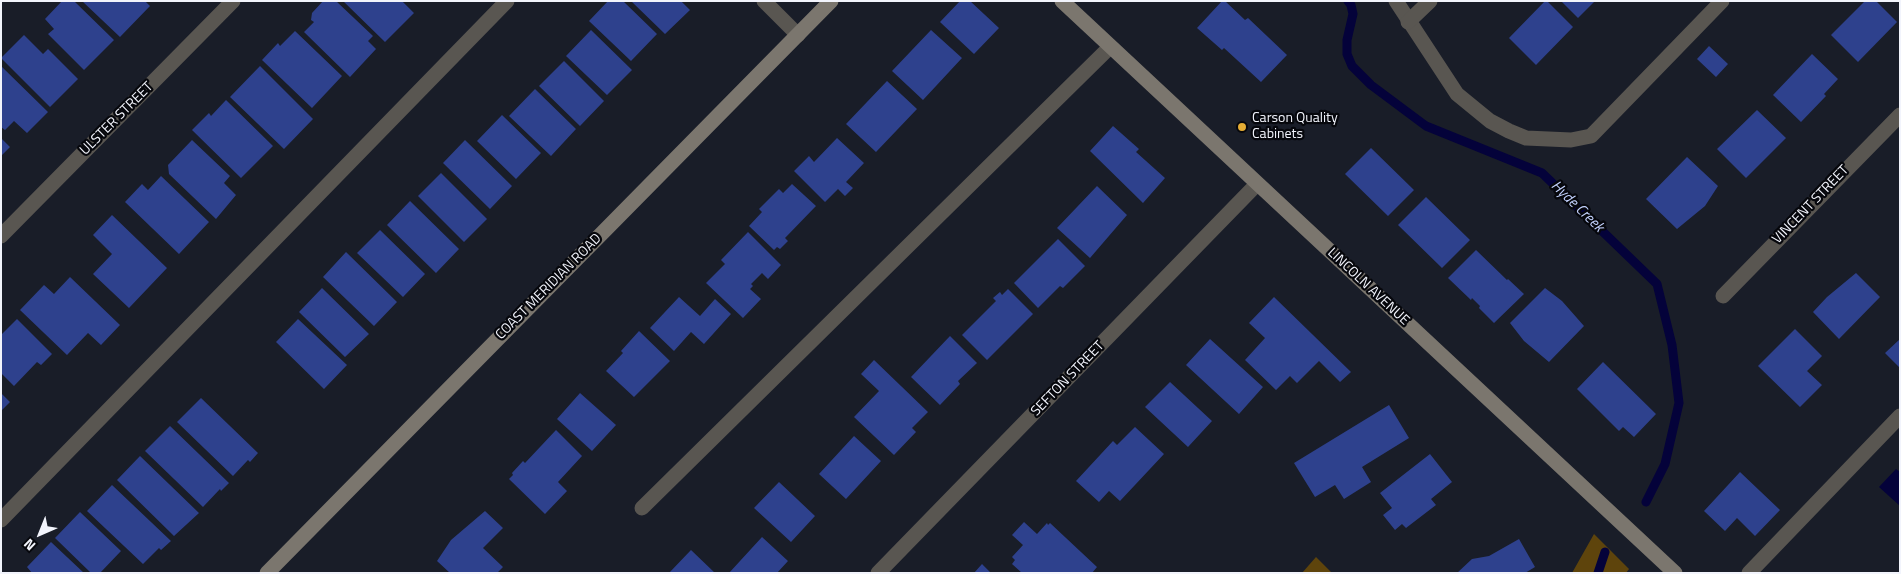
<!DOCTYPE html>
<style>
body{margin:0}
#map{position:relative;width:1901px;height:574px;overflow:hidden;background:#191d28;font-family:"Titillium Web",sans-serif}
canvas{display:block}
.frame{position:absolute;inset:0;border:2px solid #f2f4fc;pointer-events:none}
.north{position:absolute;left:15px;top:509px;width:50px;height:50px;-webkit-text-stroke:4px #06070c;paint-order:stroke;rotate:224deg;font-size:14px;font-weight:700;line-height:20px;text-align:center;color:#f2f4fc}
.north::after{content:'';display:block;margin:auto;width:18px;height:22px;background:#f2f4fc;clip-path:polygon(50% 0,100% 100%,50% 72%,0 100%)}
</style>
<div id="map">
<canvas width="1901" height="574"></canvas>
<div class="frame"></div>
<div class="north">N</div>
</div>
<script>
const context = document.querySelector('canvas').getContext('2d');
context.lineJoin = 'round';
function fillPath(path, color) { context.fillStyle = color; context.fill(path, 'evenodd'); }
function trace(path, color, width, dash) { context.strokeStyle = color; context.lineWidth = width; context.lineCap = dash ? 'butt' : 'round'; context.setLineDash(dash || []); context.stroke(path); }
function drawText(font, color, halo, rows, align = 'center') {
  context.font = font + ' "Titillium Web",sans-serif'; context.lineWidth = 4.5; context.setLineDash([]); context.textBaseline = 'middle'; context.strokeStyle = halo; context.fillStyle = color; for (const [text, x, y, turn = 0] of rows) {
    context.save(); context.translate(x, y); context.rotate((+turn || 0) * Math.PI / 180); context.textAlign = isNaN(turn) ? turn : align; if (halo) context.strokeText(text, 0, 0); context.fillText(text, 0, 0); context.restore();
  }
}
const forest = new Path2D(`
 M1594,534L1629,569L1626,573H1572Z
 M1316,557L1332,573H1302Z`);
const water = new Path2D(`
 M1896,469L1900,472V506L1879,487Z`);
const stream = new Path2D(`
 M1348,1L1351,5L1353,14L1347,40V54L1352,66L1371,85L1426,126L1542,173L1657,284L1672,345L1679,403L1665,464L1646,502
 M1598,573L1605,552`);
const building = new Path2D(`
 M62,1H74L114,40L84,70L48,34L54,29L45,19Z
 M82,1H145L150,6L120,37Z
 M323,1H336L373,36L368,41L376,49L350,77L304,32L314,22L311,20L312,13Z
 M343,1H402L414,13L385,42Z
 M608,1H623L657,34L631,61L589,21Z
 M631,1H681L690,10L665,34Z
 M960,1H970L999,28L974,54L940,22Z
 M1222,1H1225L1245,20L1248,18L1287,55L1261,82L1224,48L1222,50L1197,28Z
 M1545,1H1547L1573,27L1536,65L1509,38Z
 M1561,1H1595L1578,18Z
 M1865,1H1876L1897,22L1858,62L1831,35Z
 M591,30L632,70L607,95L566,56Z
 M931,30L962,58L923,100L892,71Z
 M295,31L342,76L312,108L262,60L278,43L280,46Z
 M24,35L43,54L48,49L78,79L50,107L1,58Z
 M1709,46L1728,64L1716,77L1697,59Z
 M1812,54L1838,79L1824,94L1826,96L1801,122L1773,95Z
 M564,61L604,101L580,126L539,86Z
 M1,66L48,112L27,133L14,121L5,130L1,127Z
 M260,66L313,119L284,149L230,97Z
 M887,81L917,109L876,152L846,124Z
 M535,89L576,129L551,156L509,116Z
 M226,100L273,146L241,178L192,130L209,113L211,116Z
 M1757,110L1786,138L1746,178L1717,149Z
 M502,115L541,153L516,179L477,141Z
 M1113,126L1139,149L1136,152L1165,178L1143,203L1090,151Z
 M1,138L10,147L1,156Z
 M837,138L864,163L846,182L853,188L845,196L838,189L825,202L794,171L809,156L814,162Z
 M192,140L230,176L224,183L236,195L216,219L169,174L168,165Z
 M465,140L512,186L490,209L443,163Z
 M1371,148L1414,190L1388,216L1345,174Z
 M1687,157L1718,186L1705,206L1677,229L1646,199Z
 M441,173L487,219L464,242L418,196Z
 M161,176L209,222L179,254L125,202L142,184L148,190Z
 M792,184L816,206L785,238L788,241L780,249L777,247L774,250L749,226L762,212L759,209L779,189L783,193Z
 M1097,186L1127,215L1090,258L1057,228Z
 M1426,197L1470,240L1442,268L1398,225Z
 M410,201L459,249L436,273L387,225Z
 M112,215L167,268L129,308L93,274L112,254L93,235Z
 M380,230L425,274L403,297L357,253Z
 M748,232L781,265L768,279L762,273L751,284L753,286L750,289L761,299L743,318L706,283L725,264L721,260Z
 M1058,239L1085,266L1063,288L1060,286L1038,308L1014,283Z
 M1476,250L1507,280L1508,279L1524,294L1494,323L1479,308L1480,306L1472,298L1471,300L1448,278Z
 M346,252L397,302L374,326L323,277Z
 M1856,273L1880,297L1839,339L1813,312L1827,297Z
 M70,277L120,325L101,345L88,333L67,355L20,310L44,285L54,294Z
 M322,288L369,334L345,357L299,312Z
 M1545,288L1562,301L1584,326L1549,362L1524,341L1510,323Z
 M1008,289L1033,314L987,360L962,335L996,301L993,298L1000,292L1002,295Z
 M679,297L700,316L715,299L731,314L704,344L691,332L674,351L650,328Z
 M1274,297L1351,372L1340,382L1319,361L1297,383L1290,376L1276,390L1245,360L1265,338L1249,323Z
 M17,319L52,354L41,365L37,362L14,386L1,373V335Z
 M298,319L347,365L324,389L276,342Z
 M1795,329L1822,356L1807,371L1822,385L1800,407L1758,366Z
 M639,331L670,361L634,397L606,371L623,353L621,351Z
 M950,336L977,363L958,381L960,384L940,405L911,377Z
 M1210,339L1263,387L1239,414L1186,365Z
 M1900,339V368L1885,353Z
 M874,360L928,412L912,428L916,432L894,455L854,417L879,391L861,374Z
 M1603,362L1656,414L1634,437L1623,427L1619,431L1577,389Z
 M1170,382L1212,421L1188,447L1145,407Z
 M1,393L10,402L1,411Z
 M580,393L616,425L592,451L557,419Z
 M201,398L258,453L250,462L248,460L233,476L177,422Z
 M1389,405L1409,438L1362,467L1371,482L1344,499L1335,485L1315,497L1294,463Z
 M170,426L229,483L221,491L220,489L203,507L145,451Z
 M1135,427L1164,454L1120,501L1109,491L1099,502L1076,481L1113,441L1117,445Z
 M556,430L582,456L558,482L567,491L545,514L509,479L513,475L512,473L523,461L525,463Z
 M854,436L881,461L846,499L819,474Z
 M1430,454L1452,482L1431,499L1436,505L1406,528L1402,524L1395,530L1383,515L1392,508L1380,493Z
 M140,456L199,513L174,536L117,480Z
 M1740,472L1780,510L1755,536L1737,518L1725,531L1704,511Z
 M779,482L815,516L791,542L754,508Z
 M112,485L171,541L161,550L159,548L143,564L87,511Z
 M485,511L503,528L483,548L503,567L497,573H450L437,561L451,540Z
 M80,512L121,551L100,573H91L55,538Z
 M1024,522L1037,534L1047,523L1048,525L1050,523L1097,567L1092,573H1022L1012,564L1015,560L1012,557L1023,545L1012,535Z
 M762,537L788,561L777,573H729Z
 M1519,539L1535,567L1525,573H1457L1472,559L1489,556Z
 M51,542L84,573H32L27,567Z
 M691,550L715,573H669Z
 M982,564L991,573H974Z`);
const lane = new Path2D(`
 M764,1L798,35
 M1396,1L1457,94L1490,121L1509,131L1526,138L1571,140L1591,136L1722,1
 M642,508L1110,47
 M1,520L507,1
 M1749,573L1900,416`);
const street = new Path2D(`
 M1408,22L1430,1
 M1,236L233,1
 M1723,296L1900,115
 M878,573L1257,184`);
const secondary = new Path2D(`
 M1062,1L1675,573
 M267,573L831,1`);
const markers = [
 [1242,127,5,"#e5ad35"]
];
const streetNames = [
 ["ULSTER STREET",117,119,-45],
 ["VINCENT STREET",1811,205,-46],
 ["COAST MERIDIAN ROAD",549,287,-45],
 ["LINCOLN AVENUE",1368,287,43],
 ["SEFTON STREET",1068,379,-46]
];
const poiNames = [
 ["Carson Quality",1252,119],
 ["Cabinets",1252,135]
];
const waterNames = [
 ["Hyde Creek",1577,207,44]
];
fillPath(forest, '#5e440c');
fillPath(water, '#04023a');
trace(stream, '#04023a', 9);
fillPath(building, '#2e418d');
trace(lane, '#595651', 15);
trace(street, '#595651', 15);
trace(secondary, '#7b766e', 15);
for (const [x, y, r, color] of markers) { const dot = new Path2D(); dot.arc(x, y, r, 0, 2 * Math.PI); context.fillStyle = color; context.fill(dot); trace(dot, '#06070c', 2); }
drawText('14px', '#f2f4fc', '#06070c', streetNames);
drawText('14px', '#f2f4fc', '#06070c', poiNames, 'left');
drawText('italic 15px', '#c2d1fd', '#06070c', waterNames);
</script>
